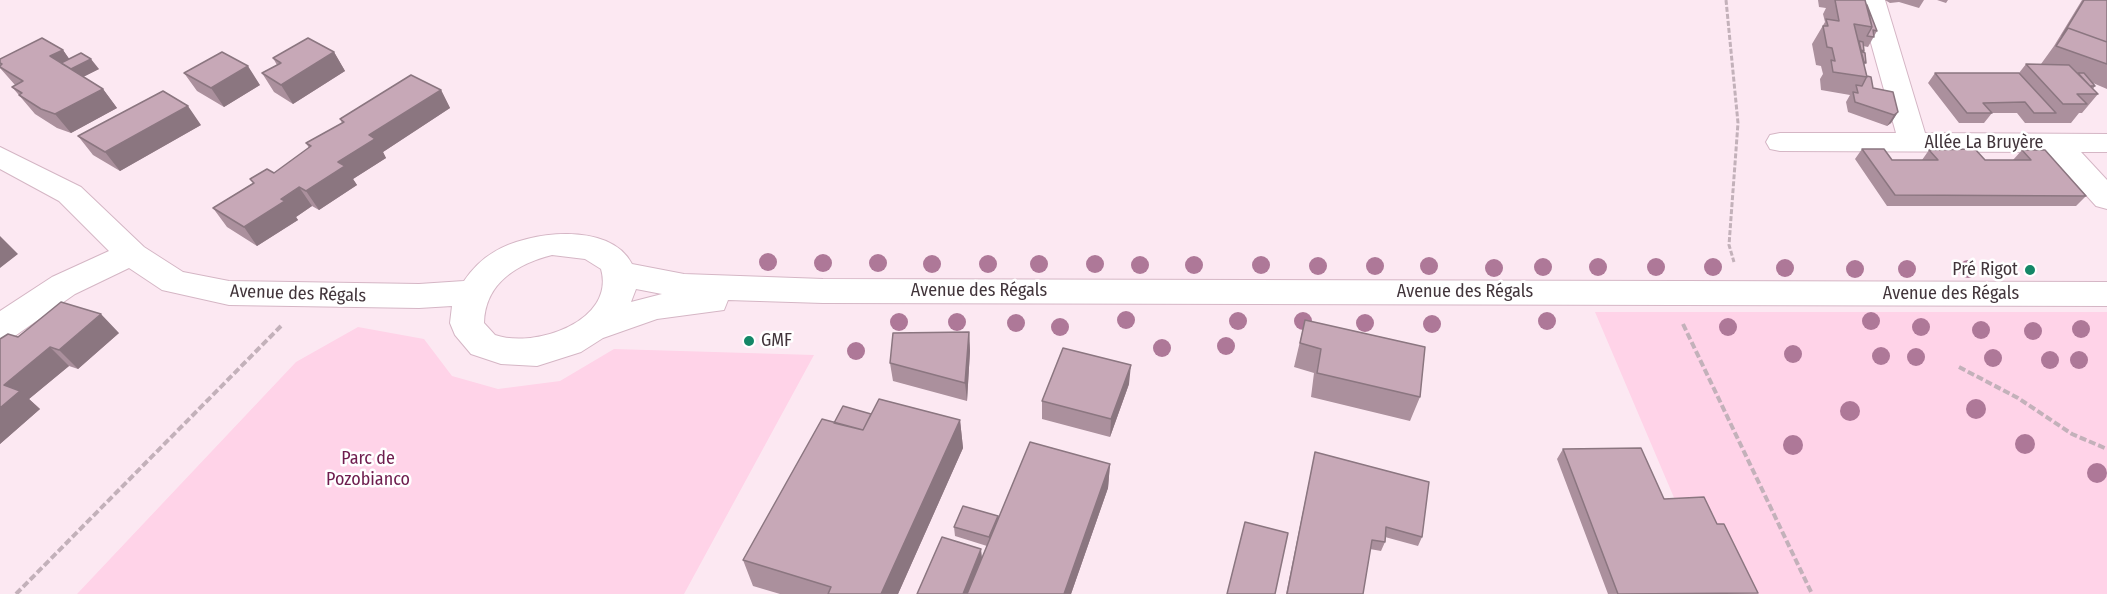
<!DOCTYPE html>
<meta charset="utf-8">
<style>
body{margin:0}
canvas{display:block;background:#fce8f2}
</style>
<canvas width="2107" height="594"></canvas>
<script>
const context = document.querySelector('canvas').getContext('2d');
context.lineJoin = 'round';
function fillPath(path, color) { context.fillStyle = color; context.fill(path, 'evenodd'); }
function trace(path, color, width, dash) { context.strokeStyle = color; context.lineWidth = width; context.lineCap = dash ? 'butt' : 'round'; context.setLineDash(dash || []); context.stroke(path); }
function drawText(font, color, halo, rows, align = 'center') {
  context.font = font + ' "Fira Sans Condensed",sans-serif'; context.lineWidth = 5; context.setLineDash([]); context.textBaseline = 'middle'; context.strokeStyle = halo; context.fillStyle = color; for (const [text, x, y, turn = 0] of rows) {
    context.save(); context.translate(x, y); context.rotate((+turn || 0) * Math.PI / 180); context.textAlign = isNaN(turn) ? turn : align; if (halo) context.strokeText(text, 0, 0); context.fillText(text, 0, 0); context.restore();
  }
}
const green = new Path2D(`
 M1595,312H2107V594H1715Z
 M358,327L424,339L452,376L498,389L560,381L614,349L814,355L684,594H77L296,362Z`);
const pathFar1 = new Path2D(`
 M1726,0L1738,123L1729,245L1734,262`);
const path = new Path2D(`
 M1683,324L1812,594
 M1959,367L2018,398L2072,434L2107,449
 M16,594L281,326`);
const minor = new Path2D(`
 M1859,0H1885L1925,133L2107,134V152H2081L2107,180V209L2096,206L2047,152L1780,151L1770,149L1766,142L1770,135L1780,133H1896Z
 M0,147L81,187L144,247L183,272L229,281L419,284L464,281C472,269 482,259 494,252C528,231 610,221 632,264L684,274L823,279L2107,282V306L823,303L728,300L724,310L657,319L603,338L581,352L537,366L501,364L471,354L455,335L450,323L452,306L419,308L229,305L162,290L129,268L75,294L12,338L0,342V311L52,277L109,251L59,201L0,169ZM552,255L585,259L601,269C616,321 535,349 495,335L484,323C485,283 517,264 552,255ZM636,289L662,294L631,302Z`);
const trees = [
 [768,262,9],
 [823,263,9],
 [878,263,9],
 [932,264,9],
 [988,264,9],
 [1039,264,9],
 [1095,264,9],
 [1140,265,9],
 [1194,265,9],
 [1261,265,9],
 [1318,266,9],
 [1375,266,9],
 [1429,266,9],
 [1543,267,9],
 [1598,267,9],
 [1656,267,9],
 [1713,267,9],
 [1494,268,9],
 [1785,268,9],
 [1855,269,9],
 [1907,269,9],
 [1968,269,9],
 [1126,320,9],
 [1238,321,9],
 [1303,321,9],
 [1547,321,9],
 [1871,321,9],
 [899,322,9],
 [957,322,9],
 [1016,323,9],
 [1365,323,9],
 [1432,324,9],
 [1060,327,9],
 [1728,327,9],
 [1921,327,9],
 [2081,329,9],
 [1981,330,9],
 [2033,331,9],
 [1226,346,9],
 [1162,348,9],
 [856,351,9],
 [1793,354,9],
 [1881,356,9],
 [1916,357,9],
 [1993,358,9],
 [2050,360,9],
 [2079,360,9],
 [1976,409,10],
 [1850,411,10],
 [2025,444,10],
 [1793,445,10],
 [2097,473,10]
];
const wall = new Path2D(`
 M1818,0H1865L1877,31L1868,47L1863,46L1864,51L1863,52L1866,63L1864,65L1867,76L1873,88L1898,112L1891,123L1887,126L1848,112L1846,102L1850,95L1821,90L1820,79L1823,74L1821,66L1816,65L1812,44L1825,22L1823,14L1826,8L1819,7Z
 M1885,0H1924L1919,8L1899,2L1890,3Z
 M1937,0H1948L1946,3Z
 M2082,0H2107V89L2093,83L2095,86L2093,89L2098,94L2082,113H2079L2071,123H2025L2017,113H1992L1984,123H1959L1928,83L1935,73H2019L2026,64H2041L2054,46Z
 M63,50L69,59L99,69L83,77L103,89L117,108L71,133L57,128L35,114L12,87L15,85L0,68V59Z
 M334,52L345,71L293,104L274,92L262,73L277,65L273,58Z
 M184,73L260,85L224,107L197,91Z
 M441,90L450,108L383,152L386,158L353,179L357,185L319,210L312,206L296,217L298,220L257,246L227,227L213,208L253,183L250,179L274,173L309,148L306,143L342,123L340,119Z
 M201,125L120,171L93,155L78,136Z
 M1862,149L1892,160H1922L1929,150L1985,160H2013L2022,150L2086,196L2076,206H1887L1855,159Z
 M1305,320L1420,397L1410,421L1311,397L1314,373L1294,367Z
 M969,332L970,351L967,401L893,381L890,363Z
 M119,333L78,369L69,366L29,399L40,409L0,444V339Z
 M1129,384L1110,437L1042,419V401Z
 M871,414L960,420L963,448L898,594H780L753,586L743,560L834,423Z
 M1563,449L1717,524L1758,593L1608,594L1557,459Z
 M1315,452L1422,537L1418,546L1385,537V542L1381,551L1370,549L1363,594H1286L1313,462Z
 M1110,464L1108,488L1071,594H917L982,558L987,546L955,536L954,527L998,519Z`);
const shadedWall = new Path2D(`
 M63,50L75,67L91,59L99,69L75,81L50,56Z
 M334,52L345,71L293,104L281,85Z
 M248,66L260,85L224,107L211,88Z
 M103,89L117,108L71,133L55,114Z
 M441,90L450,108L383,152L386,158L353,179L357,185L319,210L306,191L369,135Z
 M188,106L201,125L120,171L105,152Z
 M1898,112L1891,123L1887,126L1894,115Z
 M299,187L312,206L296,217L298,220L257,246L244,227L281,199Z
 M0,236L18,254L0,268Z
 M101,314L119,333L78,369L59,350Z
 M969,332L970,351L967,401L965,383Z
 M50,347L69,366L29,399L40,409L0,444V408L4,385Z
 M1131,365L1129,384L1110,437L1111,419Z
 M960,420L963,448L898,594H881Z
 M1110,464L1108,488L1071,594H1064Z
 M998,516L999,525L990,547L989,537Z
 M981,549L983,566L971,594H963Z`);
const building = new Path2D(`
 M1835,0H1865L1872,27L1854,24L1867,77L1833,72L1831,60L1835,61L1832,48L1827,47L1823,26H1828L1826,19L1839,21Z
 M2084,0H2107V42L2068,28L2062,36Z
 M1867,5L1877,31L1873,30L1874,37L1867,36L1872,27Z
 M2068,28L2107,42V64L2056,46Z
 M42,38L63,50L50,56L103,89L55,114L41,109L19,95L22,93L12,87L23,81L0,67V66L2,64L0,63V59Z
 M308,38L334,52L281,85L262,73L281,63L273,58Z
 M1859,41L1863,42L1864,51L1861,50Z
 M1861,51L1865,53L1866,63L1864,62Z
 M222,52L248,66L211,88L184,73Z
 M81,53L91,59L71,69L61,63Z
 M2026,64L2069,65L2098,94H2077L2087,104H2063Z
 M1935,73H2019L2056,113H2034L2025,102L1983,103L1992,113H1967Z
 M2078,73H2084L2095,86H2090Z
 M411,75L441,90L369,135L375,139L338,162L345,166L306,191L299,187L281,199L285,201L244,227L213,208L254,183L250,179L267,169L274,173L311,146L306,143L344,122L340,119Z
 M1867,76L1871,77L1873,88L1893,92L1898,112L1894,115L1855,102L1853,92L1858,93L1856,85L1862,86Z
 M163,91L188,106L105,152L78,136Z
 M1862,149H1884L1892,160H1938L1929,150L1975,149L1985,160H2031L2022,150H2045L2086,196L1895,195Z
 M61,302L101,314L59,350L50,347L4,385L20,391L0,408V339L8,334L18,337Z
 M1305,320L1425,347L1420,397L1317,373L1321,349L1300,343Z
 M969,332L965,383L890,363L893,333Z
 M1063,348L1131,365L1111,419L1042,401Z
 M879,399L960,420L881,594H828L831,587L743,560L822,419L863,430Z
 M843,406L871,414L863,430L834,423Z
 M1030,442L1110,464L1064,594H967Z
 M1641,448L1664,499L1704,497L1717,524H1724L1758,593L1618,594L1563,449Z
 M1315,452L1429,482L1422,537L1386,527L1385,542L1372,540L1363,594H1287Z
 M963,506L998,516L989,537L954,527Z
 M1245,522L1288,533L1275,594H1227Z
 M942,537L981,549L963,594H917Z`);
const markers = [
 [2030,270,6,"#148767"],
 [749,341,6,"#148767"]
];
const streetNames = [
 ["Allée La Bruyère",1984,143],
 ["Avenue des Régals",979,291],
 ["Avenue des Régals",1465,292],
 ["Avenue des Régals",298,294,2],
 ["Avenue des Régals",1951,294]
];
const poiNames = [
 ["Pré Rigot",2018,270],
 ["GMF",761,341,"left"]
];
const parkNames = [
 ["Parc de",368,459],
 ["Pozobianco",368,480]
];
fillPath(green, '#ffd3e8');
trace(minor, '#d5b6c5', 2);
trace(pathFar1, '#c3b1ba', 3, [5, 2]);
trace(path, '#c3b1ba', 4, [7, 3]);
fillPath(minor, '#fff');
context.fillStyle = '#ae7898';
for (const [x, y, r] of trees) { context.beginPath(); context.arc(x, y, r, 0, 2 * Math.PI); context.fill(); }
fillPath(wall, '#ab909d');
fillPath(shadedWall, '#8b7680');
fillPath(building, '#c7a8b7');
trace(building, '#8b7680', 1.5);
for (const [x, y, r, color] of markers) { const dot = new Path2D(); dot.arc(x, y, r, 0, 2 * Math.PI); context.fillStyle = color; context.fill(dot); trace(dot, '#fff', 2); }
drawText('18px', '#42353b', '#fff', streetNames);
drawText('18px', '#42353b', '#fff', poiNames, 'right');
drawText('18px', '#6e1d4e', '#fff', parkNames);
</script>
